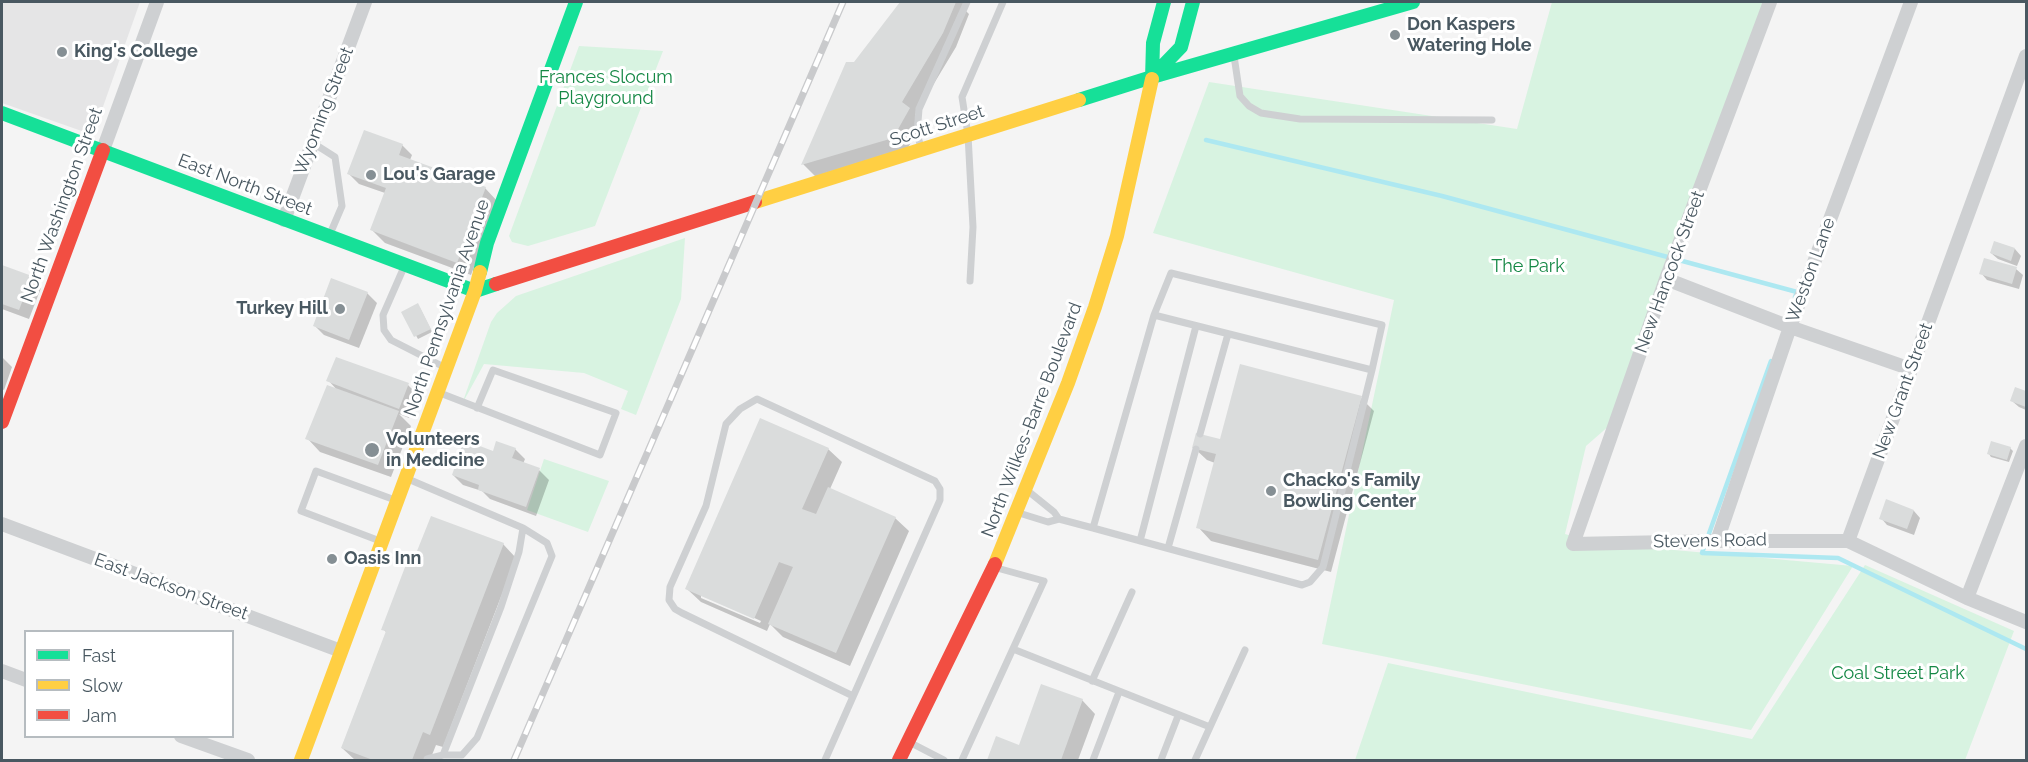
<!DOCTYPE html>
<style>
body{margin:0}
#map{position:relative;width:2028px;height:762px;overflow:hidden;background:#f4f4f4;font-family:Raleway,sans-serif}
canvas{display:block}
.frame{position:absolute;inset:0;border:3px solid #495861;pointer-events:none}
.legend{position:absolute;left:24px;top:630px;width:210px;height:108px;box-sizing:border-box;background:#fff;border:2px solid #b6bcc0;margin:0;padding:8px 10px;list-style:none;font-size:18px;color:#495861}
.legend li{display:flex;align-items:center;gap:12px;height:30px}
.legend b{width:30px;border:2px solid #b6bcc0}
</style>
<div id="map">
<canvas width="2028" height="762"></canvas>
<div class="frame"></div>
<ul class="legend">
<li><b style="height:8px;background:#16e098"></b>Fast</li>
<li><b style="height:8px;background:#ffcf43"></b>Slow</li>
<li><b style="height:8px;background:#f24e42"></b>Jam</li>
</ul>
</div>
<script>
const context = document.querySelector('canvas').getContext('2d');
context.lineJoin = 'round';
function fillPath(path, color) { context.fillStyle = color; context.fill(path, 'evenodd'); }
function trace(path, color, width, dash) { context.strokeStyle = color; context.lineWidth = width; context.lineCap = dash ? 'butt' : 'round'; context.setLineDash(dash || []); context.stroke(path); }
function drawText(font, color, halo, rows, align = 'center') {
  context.font = font + ' Raleway,sans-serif'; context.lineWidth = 6; context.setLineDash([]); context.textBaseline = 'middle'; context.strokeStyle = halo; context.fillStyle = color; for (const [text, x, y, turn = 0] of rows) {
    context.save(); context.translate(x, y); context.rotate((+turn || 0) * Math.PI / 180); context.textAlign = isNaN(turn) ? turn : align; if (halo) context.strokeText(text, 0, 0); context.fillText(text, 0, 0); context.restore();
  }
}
const education = new Path2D(`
 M2,2H140L93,135L2,103Z`);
const green = new Path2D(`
 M1552,2H1768L1618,418L1586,446L1565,534L1596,543L1853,566L1751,730L1322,644L1394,300L1153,233L1209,82L1517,129Z
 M579,46L663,51L595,226L528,246L512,242L509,236Z
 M685,238L681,299L636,415L621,409L628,391L584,373L484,364L462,404L491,322L497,313L516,296Z
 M544,459L609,481L588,532L527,510Z
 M1865,565L2014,631L1965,760H1355L1388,663L1752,739Z`);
const shadow = new Path2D(`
 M902,2H966L962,7L969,14L956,47L915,115L923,122L906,151L816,177L803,164L855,64Z
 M402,145L412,155L410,160L485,188L498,202L471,275L385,243L372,230L385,193L359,184L349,174Z
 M2015,249L2021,256L2017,266L1998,259L1991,253Z
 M2,266L31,278L41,288L29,319L2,309Z
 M2016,269L2023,275L2019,289L1987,280L1981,273Z
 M367,293L377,303L359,348L324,335L314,325Z
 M420,308L432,332L418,339L403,312Z
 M2,357L12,367L4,390L2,389Z
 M328,380L408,385L418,395L409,418L399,414L411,426L391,477L320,452L307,438L338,391Z
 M2016,389L2026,392V410L2019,407L2012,401Z
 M1361,398L1374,411L1331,572L1211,541L1198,527L1215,463L1207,460L1193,447L1221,441Z
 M2010,448L2013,451L2009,462L1991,457L1989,454Z
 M515,449L525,459L523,464L539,470L549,480L536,516L490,499L482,491L463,485L453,475L494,453Z
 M828,449L842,462L830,489L895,518L909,531L850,666L783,637L770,624L767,631L701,602L687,589ZM701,594L761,621L760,623L701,598Z
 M1887,501L1914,511L1920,518L1914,535L1887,525L1881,518Z
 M503,544L516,558L443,747L436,745L430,760H355L342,748L387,633L383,629L416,558Z
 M1082,700L1095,714L1078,760H988L996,738L1020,747Z`);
const stream = new Path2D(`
 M1206,140L1442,196L1797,292L1795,297
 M1771,361L1702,553L1838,558L2026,649`);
const building = new Path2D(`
 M900,2H956L943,33L902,102L910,108L893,138L801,165L846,62H854Z
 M364,130L403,144L399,155L486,187L457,263L370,230L386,188L347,174Z
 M1994,241L2015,248L2011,261L1990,253Z
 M1984,258L2017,267L2012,284L1979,274Z
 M2,265L32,276L19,310L2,304Z
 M331,278L368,292L349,340L313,326Z
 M418,303L431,329L414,337L401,312Z
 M336,357L409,383L399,409L326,381Z
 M1240,364L1362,396L1318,560L1196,528L1216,454L1192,448L1196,433L1220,439Z
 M327,385L399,411L378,465L305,439Z
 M2015,387L2026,391V407L2010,401Z
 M760,418L829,448L802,509L816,514L828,487L896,517L836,653L768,624L793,567L779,562L754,619L685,589Z
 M464,440L493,451L496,441L516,448L512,458L540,468L526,507L478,490L479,485L452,475Z
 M1991,441L2011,447L2007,460L1987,454Z
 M1886,499L1914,510L1907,529L1879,519Z
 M431,516L504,543L430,735L423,732L412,760H373L341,748L386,631L381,630L410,554L415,556Z
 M1041,684L1083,699L1061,760H987L996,736L1019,745Z`);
const lane = new Path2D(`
 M1234,56L1240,96L1249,106L1261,113L1300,119L1492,120
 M313,143L335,157L342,206L330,234
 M921,147L917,134L919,109L967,2
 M404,267L383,315L384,330L391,340L444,367
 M970,281L973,227L968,135L962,97L1003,2
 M1154,315L1171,273L1382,325L1372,370
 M440,393L600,455L616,413L493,370L477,408
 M1200,434L1228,334
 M408,479L523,528L547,543L552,556L477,738L462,755H443L427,759V760
 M1028,491L1054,512L1059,519
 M1019,513L1048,522L1059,519L1093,528L1302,585L1310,582L1323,567L1372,370L1154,315L1093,528
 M380,541L301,511L316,471L395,500
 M1140,541L1196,326
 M1168,548L1196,449
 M1013,649L1210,727
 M1092,681L1132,592
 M911,743L944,760
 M443,755L501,607L519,552L523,528
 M825,760L940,500V489L935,481L757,399L740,409L726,424L706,506L670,587L669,600L675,609L682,613L853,696
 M962,760L1044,581L997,568
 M1093,760L1119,692
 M1161,760L1178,716
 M1195,760L1245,650`);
const street = new Path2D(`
 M1770,2L1666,279L1573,544L1717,541H1848L1967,598L2026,622
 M103,150L157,2
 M284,220L365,2
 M1666,279L1790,327L1911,369
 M2,524L341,651
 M1717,541L1790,327L1911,2
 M1848,541L2026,56
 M1967,598L2026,446
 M2,671L26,680
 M181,736L248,760`);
const fast = new Path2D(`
 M1152,77L1413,2
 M1152,79L1153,43L1164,2
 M1079,100L1152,77L1181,47L1193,2
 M2,113L475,291L496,284
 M480,272L487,243L576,2`);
const slow = new Path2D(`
 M755,202L1079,100
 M995,564L1068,383L1095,307L1117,236L1152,79
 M301,760L475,291L480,272`);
const jam = new Path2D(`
 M496,284L755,202
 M2,422L103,150
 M899,760L995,564`);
const rail = new Path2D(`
 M514,760L843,2`);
const markers = [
 [1395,35,6,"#858f94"],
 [62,52,6,"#858f94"],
 [371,175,6,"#858f94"],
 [340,309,6,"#858f94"],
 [372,450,8,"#858f94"],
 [1271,491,6,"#858f94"],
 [332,559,6,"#858f94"]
];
const poiNames = [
 ["Don Kaspers",1407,25],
 ["Watering Hole",1407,46],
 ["King's College",74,52],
 ["Lou's Garage",383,175],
 ["Turkey Hill",328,309,"right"],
 ["Volunteers",386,440],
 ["in Medicine",386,461],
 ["Chacko's Family",1283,481],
 ["Bowling Center",1283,502],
 ["Oasis Inn",344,559]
];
const parkNames = [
 ["Frances Slocum",606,78],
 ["Playground",606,99],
 ["The Park",1528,267],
 ["Coal Street Park",1898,674]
];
const streetNames = [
 ["Wyoming Street",324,111,-69],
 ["Scott Street",937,126,-18],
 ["East North Street",245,185,21],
 ["North Washington Street",62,205,-70],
 ["Weston Lane",1811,270,-70],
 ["New Hancock Street",1670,272,-70],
 ["North Pennsylvania Avenue",447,308,-71],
 ["New Grant Street",1903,391,-70],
 ["North Wilkes-Barre Boulevard",1032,420,-69],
 ["Stevens Road",1710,541,-1],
 ["East Jackson Street",171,587,20]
];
fillPath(education, '#e5e5e6');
fillPath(green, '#d8f3e1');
fillPath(shadow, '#0003');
trace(stream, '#ade8f1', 4.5);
fillPath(building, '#dadcdc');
trace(lane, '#ced0d2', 7);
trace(street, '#ced0d2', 14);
trace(fast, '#16e098', 14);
trace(slow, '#ffcf43', 14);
trace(jam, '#f24e42', 14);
trace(rail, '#c9cacc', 7);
trace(rail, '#fff', 4.5, [14]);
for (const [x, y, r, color] of markers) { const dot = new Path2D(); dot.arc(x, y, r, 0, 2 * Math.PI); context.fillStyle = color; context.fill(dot); trace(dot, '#fff', 2); }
drawText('bold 18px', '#495861', '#fff', poiNames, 'left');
drawText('18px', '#158845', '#fff', parkNames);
drawText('18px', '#495861', '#fff', streetNames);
</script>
